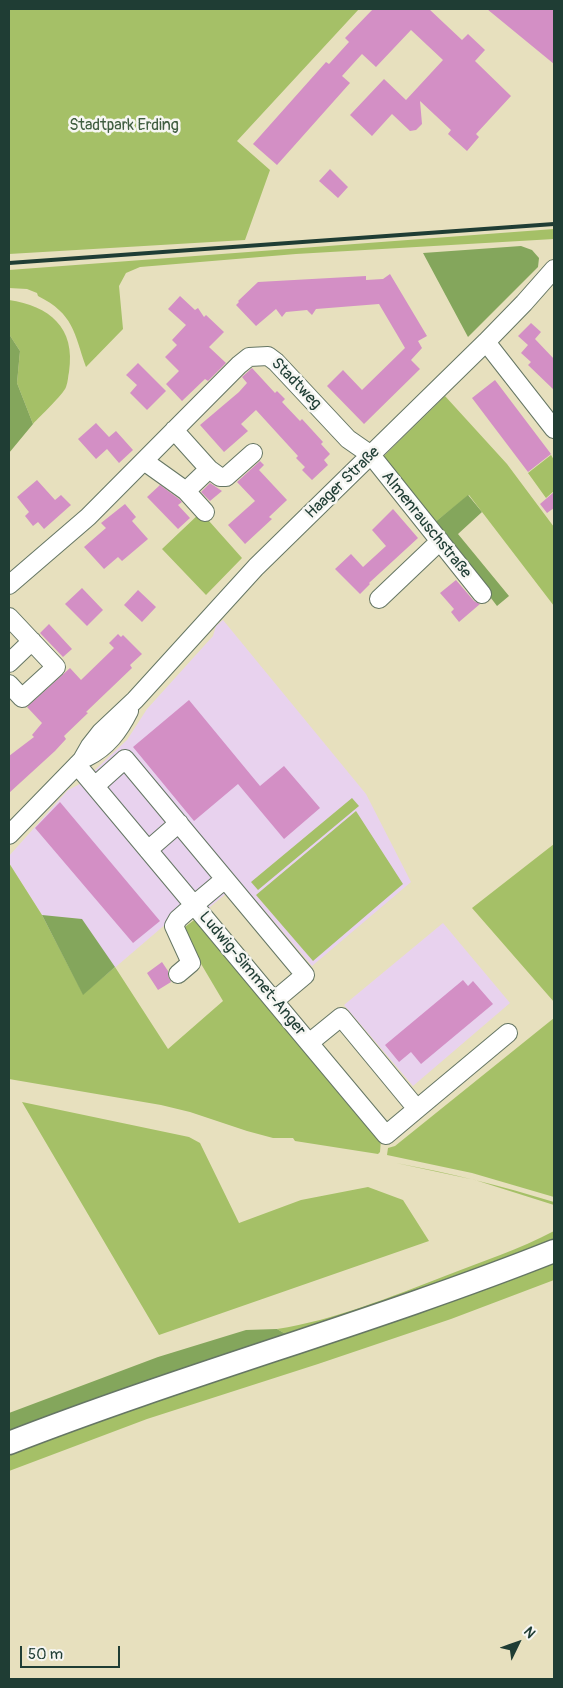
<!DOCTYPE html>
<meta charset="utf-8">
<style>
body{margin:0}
#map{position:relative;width:563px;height:1688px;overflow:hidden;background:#e7e0be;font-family:Pangolin,sans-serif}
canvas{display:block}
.frame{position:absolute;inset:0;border:10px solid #1f3d34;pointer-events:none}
.north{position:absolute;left:493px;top:1618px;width:50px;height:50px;-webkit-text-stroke:4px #f6f6f2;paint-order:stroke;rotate:48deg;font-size:14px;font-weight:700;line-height:20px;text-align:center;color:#1f3d34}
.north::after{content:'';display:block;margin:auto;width:18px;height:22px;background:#1f3d34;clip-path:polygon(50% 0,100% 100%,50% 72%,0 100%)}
.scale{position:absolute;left:20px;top:1646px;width:100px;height:22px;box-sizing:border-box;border:2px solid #1f3d34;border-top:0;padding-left:6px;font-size:15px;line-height:18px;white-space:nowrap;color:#1f3d34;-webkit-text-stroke:4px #f6f6f2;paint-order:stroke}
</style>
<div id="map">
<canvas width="563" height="1688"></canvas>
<div class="frame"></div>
<div class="north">N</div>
<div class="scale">50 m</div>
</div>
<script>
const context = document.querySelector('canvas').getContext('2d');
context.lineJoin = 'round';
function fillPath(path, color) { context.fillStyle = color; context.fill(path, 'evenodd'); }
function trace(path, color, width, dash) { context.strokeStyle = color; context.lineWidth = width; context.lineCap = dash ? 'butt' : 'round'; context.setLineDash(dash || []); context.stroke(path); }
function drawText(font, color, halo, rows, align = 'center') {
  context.font = font + ' Pangolin,sans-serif'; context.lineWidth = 5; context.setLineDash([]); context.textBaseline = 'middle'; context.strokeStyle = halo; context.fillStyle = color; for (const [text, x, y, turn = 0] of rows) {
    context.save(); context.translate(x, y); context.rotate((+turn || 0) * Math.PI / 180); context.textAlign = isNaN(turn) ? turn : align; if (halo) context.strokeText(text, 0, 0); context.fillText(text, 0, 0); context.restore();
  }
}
const built = new Path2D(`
 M223,620L366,794L411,882L312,966L240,882L198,917L188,905L83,995L42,915L9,863V856L68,790L80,784L127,740L147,709L213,636L216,626Z
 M443,923L510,1003L413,1086L344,1005Z`);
const green = new Path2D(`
 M9,9H359L237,141L270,170L245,240L9,254Z
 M554,229V239L296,254L140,267L126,273L119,286L123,329L86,367C74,333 74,314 38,296L37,293L27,289L9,288V270Z
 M9,300C49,306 76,327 69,372C68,376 68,382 66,387C63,395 40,416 33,424L17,383L20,351L9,334Z
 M445,396L507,464L554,527V606L469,495L434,523L381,459Z
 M551,455L554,460V491L546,498L528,473Z
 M201,512L242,558L206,595L162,549Z
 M352,798L359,806L258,890L251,882Z
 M356,811L403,884L313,961L256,895Z
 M554,844V1002L472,908Z
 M9,863L42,915L83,994L115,967L168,1049L223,1001L181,930L198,917L381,1139L380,1152L378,1154L295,1141L293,1138H273L247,1131L190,1112L161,1105L9,1079Z
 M554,1018V1197L472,1173L387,1155L388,1148L395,1146Z
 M22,1102L189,1137L200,1143L239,1223L301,1200L368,1187L403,1200L429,1241L159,1335Z
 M396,1163C450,1173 502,1186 554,1202V1205L475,1180Z
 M554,1231V1242L291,1337L277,1329C335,1320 390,1297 445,1276C481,1262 520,1249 554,1231Z
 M554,1260V1280L451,1319L318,1364L147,1419L9,1471V1451Z`);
const forest = new Path2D(`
 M521,246L532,250L539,258L538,267L468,337L423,253Z
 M9,334L20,351L17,383L33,424L9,453Z
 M468,495L482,512L458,534L509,596L497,606L434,523Z
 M42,915L82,919L115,967L83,995Z
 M277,1329L291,1337L9,1434V1413L158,1357L246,1330Z`);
const building = new Path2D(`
 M373,9H429L462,40L468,34L485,50L475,61L511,96L476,134L479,137L467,151L448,134L451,130L420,101L422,124L416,130L410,131L392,114L372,136L350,115L384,79L406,100L443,60L411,30L376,67L362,54L342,76L350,83L277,165L253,144L326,62L329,64L349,42L345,38Z
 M487,9H554V64Z
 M330,169L348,187L338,198L319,181Z
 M390,274L427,336L418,341L422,348L411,360L420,369L364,424L327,386L343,370L362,390L405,348L379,304L316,309L312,315L307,310L286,312L282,317L276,309L256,326L236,305L239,302L238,301L258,282L366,276V280L383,279Z
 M180,296L195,310L198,308L204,317L206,315L224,332L209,347L226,363L208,381L205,379L182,401L166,384L179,371L165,357L177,345L172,340L186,325L168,309Z
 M531,323L541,332L535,339L554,359V390L528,365L531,362L521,353L528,345L518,336Z
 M138,363L166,391L147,410L130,393L137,385L126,375Z
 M252,368L275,393L277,391L285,399L282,402L300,421L302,419L323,442L321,444L330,454L324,460L328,465L312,480L302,470L305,467L296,458L298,456L256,410L241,424L248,431L224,452L200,425L239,392L247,383L242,377Z
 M495,380L551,454L528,472L472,398Z
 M96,423L109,437L116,431L133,450L119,463L107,449L96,459L78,439Z
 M260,461L264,465L259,470L287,500L269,517L272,519L245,544L228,525L255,501L237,482Z
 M37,480L55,500L61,495L71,505L44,529L38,522L33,526L25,516L29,512L17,497Z
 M210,483L222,491L210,501L201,492Z
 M160,485L179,499L182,502L178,505L190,518L178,529L147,497Z
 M554,492V508L547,513L540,504Z
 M125,504L136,517L132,521L148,539L122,561L118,557L104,569L84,547L106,528L101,523Z
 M393,509L418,538L369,583L370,584L360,594L335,569L351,554L363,567L386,546L372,530Z
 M456,580L474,601L480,604L459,622L451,612L454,609L440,593Z
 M82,588L103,610L87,626L65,604Z
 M138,590L156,607L142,622L124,605Z
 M49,624L72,649L63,657L40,633Z
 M118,634L121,637L123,635L142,654L130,665L132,668L86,712L88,713L64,736L66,739L55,751L9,793V756L34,737L32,735L42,723L27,707L70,668L81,680L114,648L109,643Z
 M189,700L260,786L284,766L320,808L284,839L238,784L194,821L133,747Z
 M60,802L160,921L133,943L35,828Z
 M162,962L168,971V976L171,982L158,990L147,973Z
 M463,980L468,986L473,981L493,1004L421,1064L411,1052L399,1062L385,1045Z`);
const minor = new Path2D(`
 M486,342L554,429
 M144,461L186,491L209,469L174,430
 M209,469L220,477H226L253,453
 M186,491L205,512
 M9,585L88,517L239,365L249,357L268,356L276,362L348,439L371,455L482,594
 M379,599L440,541
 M9,617L56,667L22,698L9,684
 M9,663L32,641
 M87,757C107,747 119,731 129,711
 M77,765L194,905L225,879L125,759L95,786
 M9,835L82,760L90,746L101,732L135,700L256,567L486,342L524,303L554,269
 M148,850L179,823
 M225,879L305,975L274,1001
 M178,974L191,963L174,926L178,919L194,905L309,1043
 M341,1017L417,1109L386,1135L309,1043Z
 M417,1109L508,1033`);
const major = new Path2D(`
 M9,1443C189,1373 375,1322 554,1251`);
const rail = new Path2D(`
 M9,263L554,224`);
const parkNames = [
 ["Stadtpark Erding",124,126]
];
const streetNames = [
 ["Stadtweg",296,384,46],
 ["Haager Straße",343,483,-44],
 ["Almenrauschstraße",426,525,51],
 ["Ludwig-Simmet-Anger",252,974,50]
];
fillPath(built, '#e8d2ee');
fillPath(green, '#a5c067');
fillPath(forest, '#84a65c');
fillPath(building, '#d38fc5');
trace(minor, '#657664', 20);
trace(major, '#657664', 25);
trace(minor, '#fff', 18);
trace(major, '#fff', 22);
trace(rail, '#1f3d34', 4);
drawText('16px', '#405e41', '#f6f6f2', parkNames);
drawText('16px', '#1f3d34', '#f6f6f2', streetNames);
</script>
